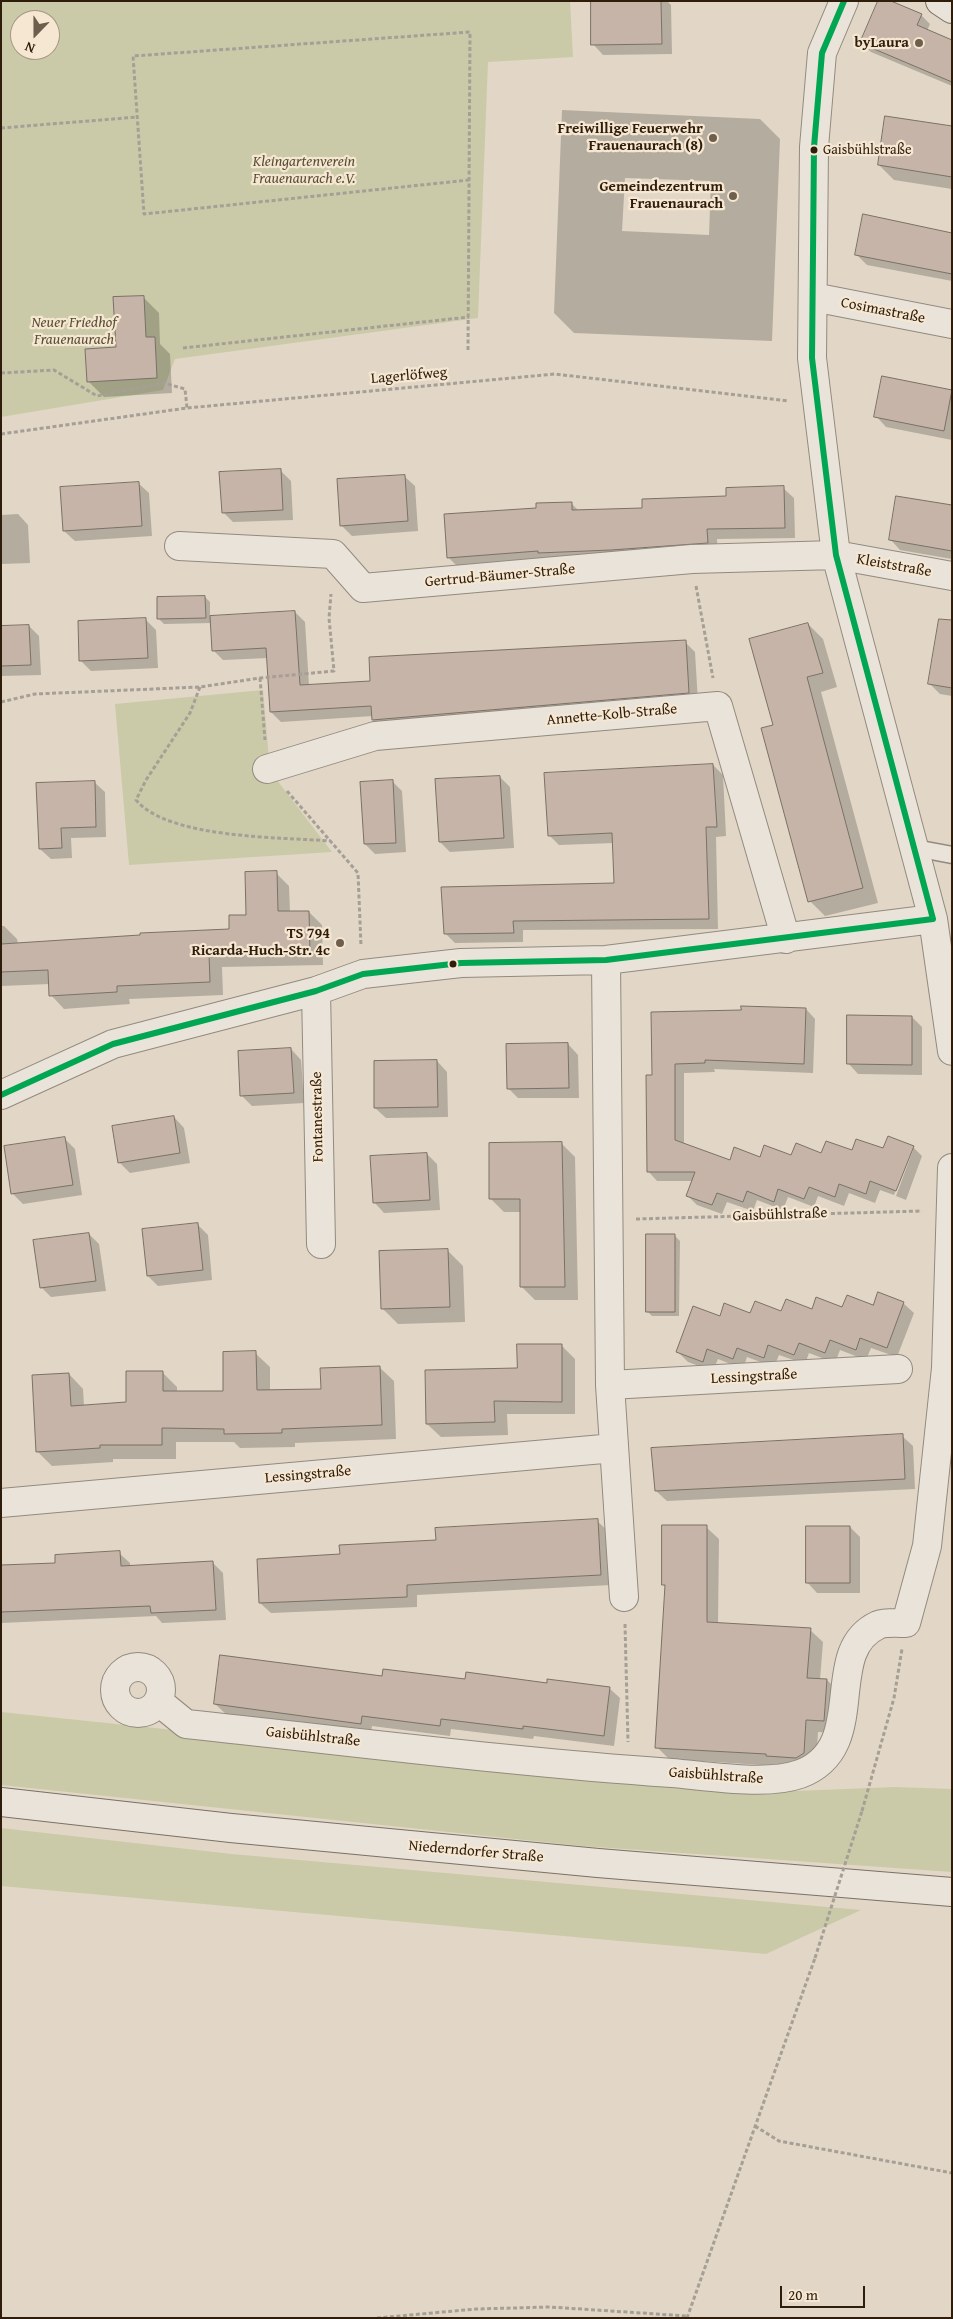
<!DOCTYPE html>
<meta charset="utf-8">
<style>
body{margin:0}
#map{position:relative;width:953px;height:2319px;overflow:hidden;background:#e2d7c6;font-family:"Gentium Book Plus",serif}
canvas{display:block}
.frame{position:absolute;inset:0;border:2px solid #2f1d0c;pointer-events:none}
.north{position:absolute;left:10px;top:10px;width:50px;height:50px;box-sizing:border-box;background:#f5e7d2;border:1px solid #a69683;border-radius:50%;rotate:202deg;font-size:14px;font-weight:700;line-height:20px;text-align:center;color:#2f1d0c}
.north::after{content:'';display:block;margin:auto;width:18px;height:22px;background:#6e5e4d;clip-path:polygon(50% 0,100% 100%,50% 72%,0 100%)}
.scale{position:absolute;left:780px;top:2286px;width:85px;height:22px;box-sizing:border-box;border:2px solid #2f1d0c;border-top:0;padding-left:6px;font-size:15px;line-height:18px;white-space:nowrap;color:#2f1d0c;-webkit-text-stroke:4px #f5e7d2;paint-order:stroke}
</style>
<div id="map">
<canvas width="953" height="2319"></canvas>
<div class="frame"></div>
<div class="north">N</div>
<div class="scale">20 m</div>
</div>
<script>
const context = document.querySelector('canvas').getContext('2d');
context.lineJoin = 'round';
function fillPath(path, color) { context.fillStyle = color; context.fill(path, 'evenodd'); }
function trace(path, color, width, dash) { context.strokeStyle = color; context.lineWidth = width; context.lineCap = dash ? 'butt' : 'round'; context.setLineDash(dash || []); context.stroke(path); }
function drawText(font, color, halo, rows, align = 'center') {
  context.font = font + ' "Gentium Book Plus",serif'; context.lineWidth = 4.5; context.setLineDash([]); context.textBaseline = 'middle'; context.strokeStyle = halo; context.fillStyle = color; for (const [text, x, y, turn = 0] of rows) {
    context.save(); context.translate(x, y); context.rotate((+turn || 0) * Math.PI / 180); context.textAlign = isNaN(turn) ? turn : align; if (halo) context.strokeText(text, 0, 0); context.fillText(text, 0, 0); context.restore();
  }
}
const green = new Path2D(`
 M1,1H570L573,57L488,62L478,318L175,359L163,390L1,417ZM20,20H50V50H20Z
 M263,690L270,771L332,852L129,865L115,704Z
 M1,1712L770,1792L895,1787L952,1789V1872L582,1846L1,1785Z
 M1,1828L232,1854L861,1910L766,1954L1,1886Z`);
const shadow = new Path2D(`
 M592,1H667L671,5L672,54L603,55L593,44Z
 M921,15L930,24L927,31L952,41V86L871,52L861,43Z
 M562,110L760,119L780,139L772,341L574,333L554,313ZM625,178L711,181L709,235L622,231Z
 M952,127V189L894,180L879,165Z
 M952,243V281L867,265L856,254Z
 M143,297L159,313L160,344L170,354L172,393L104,397L88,381L117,348Z
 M883,378L952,392V440L886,427L876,416Z
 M280,470L291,481L293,520L233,522L223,512Z
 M404,476L415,486L418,531L352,536L341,525Z
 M138,483L149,493L152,536L75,541L64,531Z
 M783,488L794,498L795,538L717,539L718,553L459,568L448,557L537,509L571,503L580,512L644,510Z
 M952,506V559L900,550L890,539Z
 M18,514L28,525L30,563L1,564V515Z
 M205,597L210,602V617L295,612L305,622L309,686L371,683L685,642L695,652L698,702L383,730L373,720V716L281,722L271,712L268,658L223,660L213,650L212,623L164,624L159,619Z
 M146,620L156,630L158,668L91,671L81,661Z
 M808,624L823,639L837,687L821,692L878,903L825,916L810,901L775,726Z
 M29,626L39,636L41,675L1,676V627Z
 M952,644V696L940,694L930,684Z
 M713,765L723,775L726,836L716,837L718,929L523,930V942L455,943L445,933L615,885L614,843L559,845L549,835Z
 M500,777L510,787L514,848L450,852L440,842Z
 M392,781L402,791L406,852L375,854L365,844Z
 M94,782L105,792L106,837L71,838L72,858L51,859L40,849Z
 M276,873L289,886L290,912H309L322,925L323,965L222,967L223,995L129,999L130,1004L64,1009L51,995L50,984L1,986V926H4L17,939L18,944L230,931L247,917Z
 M806,1009L815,1019L813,1073L714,1069L715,1072L684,1073V1144L730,1161L913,1147L922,1156L906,1200L896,1196L913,1150H911L894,1195L880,1190L875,1203L849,1193L844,1206L818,1196L814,1207L788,1197L783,1210L757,1200L753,1211L727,1202L722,1214L697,1205L687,1195L693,1181H657L648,1171L654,1076L652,1014Z
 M912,1017L922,1027V1075L858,1074L848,1063Z
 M568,1044L578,1055L579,1098H518L508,1088Z
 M291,1049L301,1060L304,1103L252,1106L242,1096Z
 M437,1061L447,1072L448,1117L386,1118L375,1108Z
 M174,1117L184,1128L190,1163L130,1173L119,1162Z
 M65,1139L75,1149L82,1195L23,1204L13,1194Z
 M562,1144L575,1157L578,1300H535L521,1286L522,1212H504L490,1198Z
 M427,1154L437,1164L440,1210L384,1213L374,1202Z
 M197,1224L208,1235L212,1280L158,1286L148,1276Z
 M89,1234L99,1244L106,1291L51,1297L41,1287Z
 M675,1236L680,1241L679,1316H652L647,1311Z
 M447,1250L463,1266L465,1322L398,1324L382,1308Z
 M903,1303L914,1313L897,1357L871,1348L866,1360L840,1350L835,1363L809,1353L805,1364L779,1355L774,1367L747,1357L743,1369L718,1359L713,1371L688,1362L678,1352L720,1318Z
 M562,1346L575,1359V1414H507L508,1435L441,1437L427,1424Z
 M255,1353L270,1367V1391L322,1390L379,1367L394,1381L396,1439L295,1443V1447L240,1448L234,1442H176V1459H113V1462L52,1466L37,1451L69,1374L83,1389L84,1406L127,1404L163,1373L177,1387V1393H225Z
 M902,1436L913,1446L915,1489L667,1501L656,1491Z
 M597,1521L608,1531L611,1585L417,1595V1607L271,1613L260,1603L341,1555Z
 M706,1527L719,1539L718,1624L810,1630L823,1642L820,1680H827L839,1692L836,1733L818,1732L816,1765L777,1766L669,1759L657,1747L666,1587L663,1584Z
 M850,1527L860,1537V1593H817L807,1582Z
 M119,1553L130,1563V1567L213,1563L223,1573L226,1620L162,1623L156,1616L1,1623V1567L57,1565Z
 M383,1678L609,1688L620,1698L614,1746L534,1736L533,1739L451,1729L450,1736L372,1726L371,1733L226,1714L215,1704Z`);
const building = new Path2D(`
 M591,1H661L662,44L591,45Z
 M878,1H891L922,14L917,25L952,40V82L860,43Z
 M885,116L952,126V177L878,165Z
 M863,214L952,233V274L855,255Z
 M144,296L146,337H155L157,378L87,382L85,349L116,347L113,297Z
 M882,376L952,390L944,431L874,417Z
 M281,469L283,510L222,513L219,472Z
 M405,475L408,521L340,526L337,479Z
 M139,482L142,526L63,531L60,487Z
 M784,486L785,528L707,529L708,543L611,550L538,553V551L447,558L444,514L536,508V503L572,502V510L642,508V499L726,496V488Z
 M896,496L952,505V551L889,540Z
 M205,596L206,618L157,619V597Z
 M295,611L300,685L370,681L369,657L686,640L689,693L372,720L371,706L270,712L266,648L212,651L210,616Z
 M146,618L148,658L79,661L78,621Z
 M939,619L952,620V688L928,684Z
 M808,623L823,673L807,677L863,888L808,902L761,728L773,725L749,639Z
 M29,625L31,665L1,666V626Z
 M713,764L717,827H706L709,919L513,921L514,933L444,934L441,887L614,883L612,833L548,836L544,773Z
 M500,776L504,838L439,842L435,779Z
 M393,780L396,843L364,844L360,782Z
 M95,781L96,827L61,828L62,848L39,849L36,783Z
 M277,871L278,911H309L310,952L209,954L210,982L117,986V992L49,996L48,970L1,972V944L140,935V933L229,929V915H246L245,872Z
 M741,1006L806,1008L804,1064L705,1060V1063L675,1064V1140L730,1160L734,1147L760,1157L764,1145L791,1155L796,1143L821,1153L826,1141L852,1150L856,1139L883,1148L888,1136L914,1146L896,1191L870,1181L866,1194L839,1184L835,1197L809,1187L804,1199L778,1189L774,1202L747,1191L743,1202L717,1193L712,1205L686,1196L695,1172H647L646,1075H652L651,1012L741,1010Z
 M847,1015L912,1016V1065L847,1064Z
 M568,1043L569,1088L507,1089L506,1044Z
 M291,1048L294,1093L240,1096L238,1051Z
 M437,1060L438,1107L374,1108V1061Z
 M174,1116L180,1153L118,1163L112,1126Z
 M65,1137L73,1185L11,1194L4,1146Z
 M562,1142L565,1287H520V1199H489V1143Z
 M427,1153L430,1200L373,1203L370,1156Z
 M198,1223L203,1270L147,1276L142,1229Z
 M89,1233L96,1281L40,1288L33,1240Z
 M646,1234H675V1312H646Z
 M448,1249L450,1307L381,1309L379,1251Z
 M878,1292L904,1302L887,1348L860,1338L856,1350L830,1340L825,1353L799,1343L794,1355L768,1345L764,1358L737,1348L733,1359L707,1349L703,1362L676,1352L693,1306L720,1316L724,1303L750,1313L755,1301L781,1311L786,1299L812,1309L816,1297L842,1307L847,1295L873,1305Z
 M517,1344H562V1402L494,1401L495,1422L426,1424L425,1370L517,1368Z
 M256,1351L257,1390L321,1389L320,1368L380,1366L382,1425L282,1429V1433L224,1434V1429L162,1428V1445H100V1448L36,1452L32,1375L69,1373L71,1406L126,1402V1371H163V1391H223V1352Z
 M903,1434L905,1479L655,1491L651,1448Z
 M598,1519L601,1575L407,1585V1597L259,1603L257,1559L340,1554L339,1545L436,1540L435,1528Z
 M662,1525H707V1622L811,1628L807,1678L827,1679L824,1721L806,1720L804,1753L796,1758L766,1756V1754L655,1748L665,1585H662Z
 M806,1526H850V1583H806Z
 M120,1551L121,1566L213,1561L216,1610L151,1613L150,1606L1,1612V1565L55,1563V1555Z
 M220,1655L382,1676L383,1669L465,1679L466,1672L547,1683V1679L610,1687L604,1736L523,1726V1729L441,1719L440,1726L362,1716L361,1724L214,1704Z`);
const path = new Path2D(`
 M1,128L138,117
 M183,348L469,317
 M468,350L470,32L133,56L144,214L469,180
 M1,373L54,370L97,396L164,383L185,389L187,408
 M1,434L187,408L555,374L789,401
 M696,586L713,678
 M260,678L265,740
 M200,687L190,713L146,780L136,800C169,839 280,837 331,841
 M1,702L35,694L200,687L260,678L334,671L329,618L331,594
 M287,791L358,873L361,946
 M636,1219L922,1211
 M625,1624L628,1742
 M862,1811L894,1698L902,1649
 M755,2126L779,2141L952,2173
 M377,2318L476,2309L550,2307L687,2316
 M687,2318L815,1958`);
const lane = new Path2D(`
 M915,848L952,855`);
const street = new Path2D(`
 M844,1L822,53L814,147L812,358L836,555L933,919L952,1051
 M813,297L952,324
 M179,546L333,554L363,588L692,559L836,555L952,576
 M267,769L375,736L718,706L786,939
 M606,960L610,1385L624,1597
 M316,991L321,1244
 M1,1095L113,1044L316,991L363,974L461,963L606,960L933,919
 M610,1385L898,1369
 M1,1503L614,1448
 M115 1690a23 23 0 1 1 46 0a23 23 0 1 1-46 0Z
 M159,1702L186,1724C348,1741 510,1762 672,1773C708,1776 767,1786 800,1774C872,1747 820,1652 878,1625C885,1622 898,1623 906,1623L927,1546L946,1368L952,1168`);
const secondary = new Path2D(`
 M940,1L952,9
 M1,1802L231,1828L598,1863L952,1892`);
const pathBridge = new Path2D(`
 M815,1958L862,1811`);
const bus1 = new Path2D(`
 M844,1L822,53L814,147L812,358L836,555L933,919
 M1,1095L113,1044L316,991L363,974L461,963L606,960L933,919`);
const markers = [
 [919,43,5,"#6e5e4d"],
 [713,138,5,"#6e5e4d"],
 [814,150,4.5,"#2f1d0c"],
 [733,196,5,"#6e5e4d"],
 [340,943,5,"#6e5e4d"],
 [453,964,4.5,"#2f1d0c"]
];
const busNames = [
 ["Gaisbühlstraße",823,150]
];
const poiNames = [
 ["byLaura",909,43],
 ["Freiwillige Feuerwehr",703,129],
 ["Frauenaurach (8)",703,146],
 ["Gemeindezentrum",723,187],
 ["Frauenaurach",723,204],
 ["TS 794",330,934],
 ["Ricarda-Huch-Str. 4c",330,951]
];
const parkNames = [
 ["Kleingartenverein",304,162],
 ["Frauenaurach e.V.",304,179],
 ["Neuer Friedhof",74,323],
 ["Frauenaurach",74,340]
];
const streetNames = [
 ["Cosimastraße",883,311,11],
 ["Lagerlöfweg",409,376,-5],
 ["Kleiststraße",894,566,10],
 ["Gertrud-Bäumer-Straße",500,576,-5],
 ["Annette-Kolb-Straße",612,715,-5],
 ["Fontanestraße",318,1117,-91],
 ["Gaisbühlstraße",780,1215,-2],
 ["Lessingstraße",754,1377,-3],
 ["Lessingstraße",308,1475,-5],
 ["Gaisbühlstraße",313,1737,6],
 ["Gaisbühlstraße",716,1776,4],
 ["Niederndorfer Straße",476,1852,5]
];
fillPath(green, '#cacaa8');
fillPath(shadow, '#0003');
fillPath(building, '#c6b4a8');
trace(building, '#7a7166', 1);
trace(lane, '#938a7e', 19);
trace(street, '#938a7e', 30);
trace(secondary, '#7a7166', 30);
trace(path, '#a69f96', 3, [4, 2.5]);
trace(lane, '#e9e3da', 16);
trace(street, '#e9e3da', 28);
trace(secondary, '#e9e3da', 28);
trace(pathBridge, '#a69f96', 3, [4, 2.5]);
trace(bus1, '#00a651', 6);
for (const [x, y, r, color] of markers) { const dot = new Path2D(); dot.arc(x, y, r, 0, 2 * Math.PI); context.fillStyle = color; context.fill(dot); trace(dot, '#f5e7d2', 2); }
drawText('14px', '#2f1d0c', '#f5e7d2', busNames, 'left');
drawText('bold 15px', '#2f1d0c', '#f5e7d2', poiNames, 'right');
drawText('italic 15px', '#584e34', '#f5e7d2', parkNames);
drawText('15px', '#2f1d0c', '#f5e7d2', streetNames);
</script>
